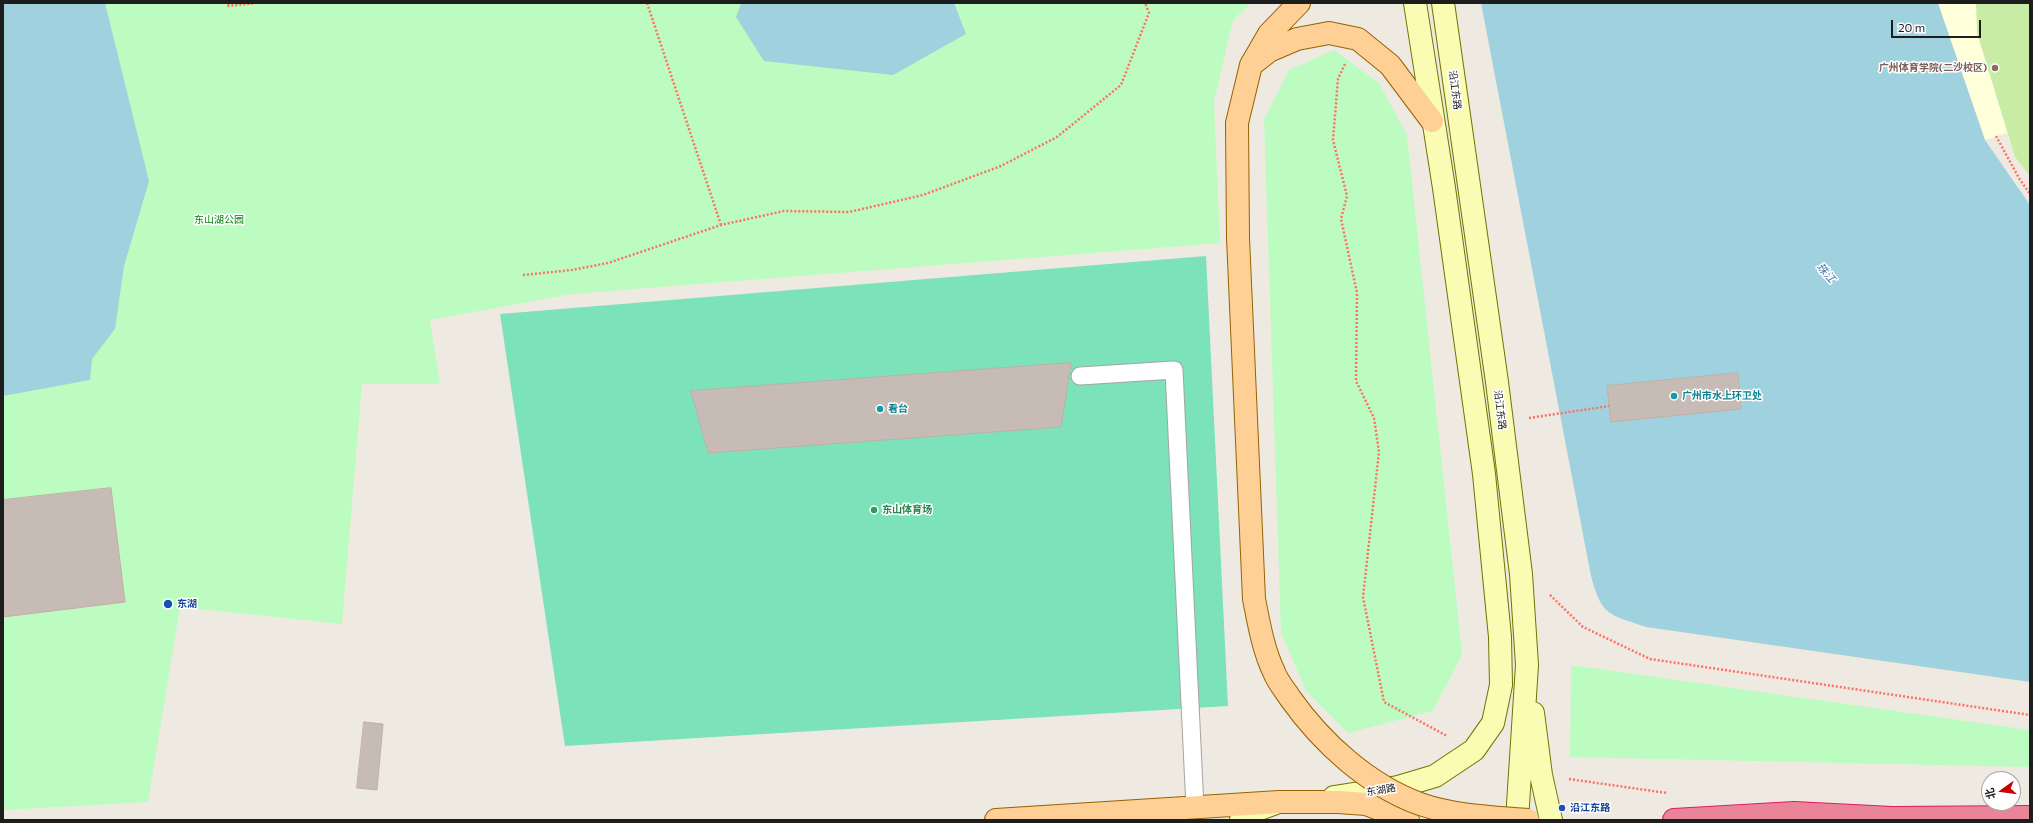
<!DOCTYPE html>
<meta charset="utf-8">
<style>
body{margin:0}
#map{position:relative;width:2033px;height:823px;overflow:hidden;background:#eeeae2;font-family:Commissioner,"Noto Sans SC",sans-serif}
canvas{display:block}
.frame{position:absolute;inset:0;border:4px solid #1d1d1d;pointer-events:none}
.north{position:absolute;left:1981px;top:771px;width:40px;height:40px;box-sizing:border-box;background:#fff;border:1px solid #a5a5a5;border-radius:50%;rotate:256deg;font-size:11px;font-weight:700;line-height:16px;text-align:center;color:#1d1d1d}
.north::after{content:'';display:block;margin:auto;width:14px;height:18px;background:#c90003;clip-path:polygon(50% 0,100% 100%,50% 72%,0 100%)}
.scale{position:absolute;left:1891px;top:20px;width:90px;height:18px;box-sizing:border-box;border:2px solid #1d1d1d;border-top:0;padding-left:5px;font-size:12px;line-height:14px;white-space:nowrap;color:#1d1d1d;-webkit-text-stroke:3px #fff;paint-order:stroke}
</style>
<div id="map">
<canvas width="2033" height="823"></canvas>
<div class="frame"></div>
<div class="north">北</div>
<div class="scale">20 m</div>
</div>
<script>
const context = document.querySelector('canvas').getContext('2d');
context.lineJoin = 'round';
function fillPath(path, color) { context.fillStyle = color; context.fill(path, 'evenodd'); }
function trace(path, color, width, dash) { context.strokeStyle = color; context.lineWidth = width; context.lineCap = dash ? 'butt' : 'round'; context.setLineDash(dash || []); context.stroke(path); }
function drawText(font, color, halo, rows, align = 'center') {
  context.font = font + ' Commissioner,"Noto Sans SC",sans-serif'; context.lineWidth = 3; context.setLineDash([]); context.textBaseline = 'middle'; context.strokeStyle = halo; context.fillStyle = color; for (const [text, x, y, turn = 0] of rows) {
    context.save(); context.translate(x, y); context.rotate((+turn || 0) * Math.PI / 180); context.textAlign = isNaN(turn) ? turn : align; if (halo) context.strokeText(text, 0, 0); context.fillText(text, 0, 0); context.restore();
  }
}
const education = new Path2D(`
 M1937,3H2030V176L2015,157L2007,133L1985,140Z`);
const grass = new Path2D(`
 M1976,3H2030V176L2015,157L1977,33Z`);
const park = new Path2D(`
 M3,3H1251L1233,20L1214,102L1220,243L572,294L430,320L440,384H362L342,624L180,607L148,802L3,810Z
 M1334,50L1379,83L1407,135L1462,654L1433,711L1348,733L1306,691L1281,633L1264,119L1289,70Z
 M1571,665L2030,730V767L1570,757Z`);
const pitch = new Path2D(`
 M1206,256L1228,706L565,746L500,314Z`);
const water = new Path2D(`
 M3,3H105L149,181L124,266L115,329L92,359L90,380L3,396Z
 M741,3H954L966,34L893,75L764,61L736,17Z
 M1481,3H1938L1985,140L2030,205V682L1646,627C1609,614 1602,617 1591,576Z`);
const building = new Path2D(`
 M1071,363L1061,427L708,453L691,391Z
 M1738,373L1741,409L1611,422L1607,386Z
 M111,488L125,602L3,617V500Z
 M364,722L383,724L377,790L357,788Z`);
const path = new Path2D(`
 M229,3L227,6L256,3
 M647,3L721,225
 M1345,64L1338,79L1333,140L1347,196L1341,219L1357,293L1356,381L1374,418L1379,452L1363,597L1384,702L1447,736
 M1996,136L2019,178L2030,194
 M523,275L572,270L608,263L721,225L784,211L849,212L923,195L1001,166L1057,137L1121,85L1149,13L1145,3
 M1529,418L1609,406
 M1550,595L1583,627L1650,659L2030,715
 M1569,779L1667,793`);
const lane = new Path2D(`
 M1080,376L1174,370L1195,808`);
const secondary = new Path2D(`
 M1443,3L1497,382L1521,574L1527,665L1517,820
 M1533,713L1541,775L1551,820
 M1334,797L1398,787L1435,776L1474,750L1493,723L1501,685L1500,637L1484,474L1444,188L1415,3
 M1241,820L1257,810L1276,803`);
const primary = new Path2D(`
 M1255,62L1269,51L1297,39L1329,33L1358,39L1390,65L1432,121
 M1238,238L1237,123L1251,65L1269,34L1299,3
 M996,820L1279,802H1338L1366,804L1408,820`);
const highway = new Path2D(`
 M1674,820L1794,813L1892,818L2030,817`);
const primaryBridge = new Path2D(`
 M1238,238L1254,599C1259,624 1263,649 1274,672C1277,681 1285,690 1290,698C1322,743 1368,785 1420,804C1455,816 1492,817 1528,820`);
const markers = [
 [1995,68,4,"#8d6e63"],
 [1674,396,4,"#0f9aa8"],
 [880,409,4,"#0f9aa8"],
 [874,510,4,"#2e9e5b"],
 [168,604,5,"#1a4fb4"],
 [1562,808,4,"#1a4fb4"]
];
const educationNames = [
 ["广州体育学院(二沙校区)",1987,68]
];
const streetNames = [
 ["沿江东路",1455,90,82],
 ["沿江东路",1500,410,83],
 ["东湖路",1381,790,-10]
];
const parkNames = [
 ["东山湖公园",219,220]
];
const cultureNames = [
 ["广州市水上环卫处",1682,396],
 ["看台",888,409]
];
const leisureNames = [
 ["东山体育场",882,510]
];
const transitNames = [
 ["东湖",177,604],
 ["沿江东路",1570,808]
];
const waterNames = [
 ["珠江",1826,273,48]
];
fillPath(education, '#ffffda');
fillPath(grass, '#c8eca5');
fillPath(park, '#bcfcc0');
fillPath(pitch, '#7ce2b9');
fillPath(water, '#a0d1de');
fillPath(building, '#c6bcb5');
trace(building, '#c1b0a4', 1);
trace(lane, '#a4a4a4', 19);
trace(secondary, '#6c7700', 24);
trace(primary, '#956200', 24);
trace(highway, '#df1c61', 24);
trace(path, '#ff7062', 2.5, [2, 2]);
trace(lane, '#fff', 17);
trace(secondary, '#f9fcb2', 22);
trace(primary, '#ffd096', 22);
trace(highway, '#ea8599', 22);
trace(primaryBridge, '#956200', 24, []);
trace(primaryBridge, '#ffd096', 22);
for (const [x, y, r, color] of markers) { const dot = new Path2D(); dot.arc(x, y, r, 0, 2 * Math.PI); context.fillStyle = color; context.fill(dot); trace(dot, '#fff', 1.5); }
drawText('bold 10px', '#785e54', '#fff', educationNames, 'right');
drawText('10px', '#1d1d1d', '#fff', streetNames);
drawText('10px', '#077f0f', '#fff', parkNames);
drawText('bold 10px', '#0d838f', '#fff', cultureNames, 'left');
drawText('bold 10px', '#27864d', '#fff', leisureNames, 'left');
drawText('bold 10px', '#164399', '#fff', transitNames, 'left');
drawText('italic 11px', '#4277a8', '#fff', waterNames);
</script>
